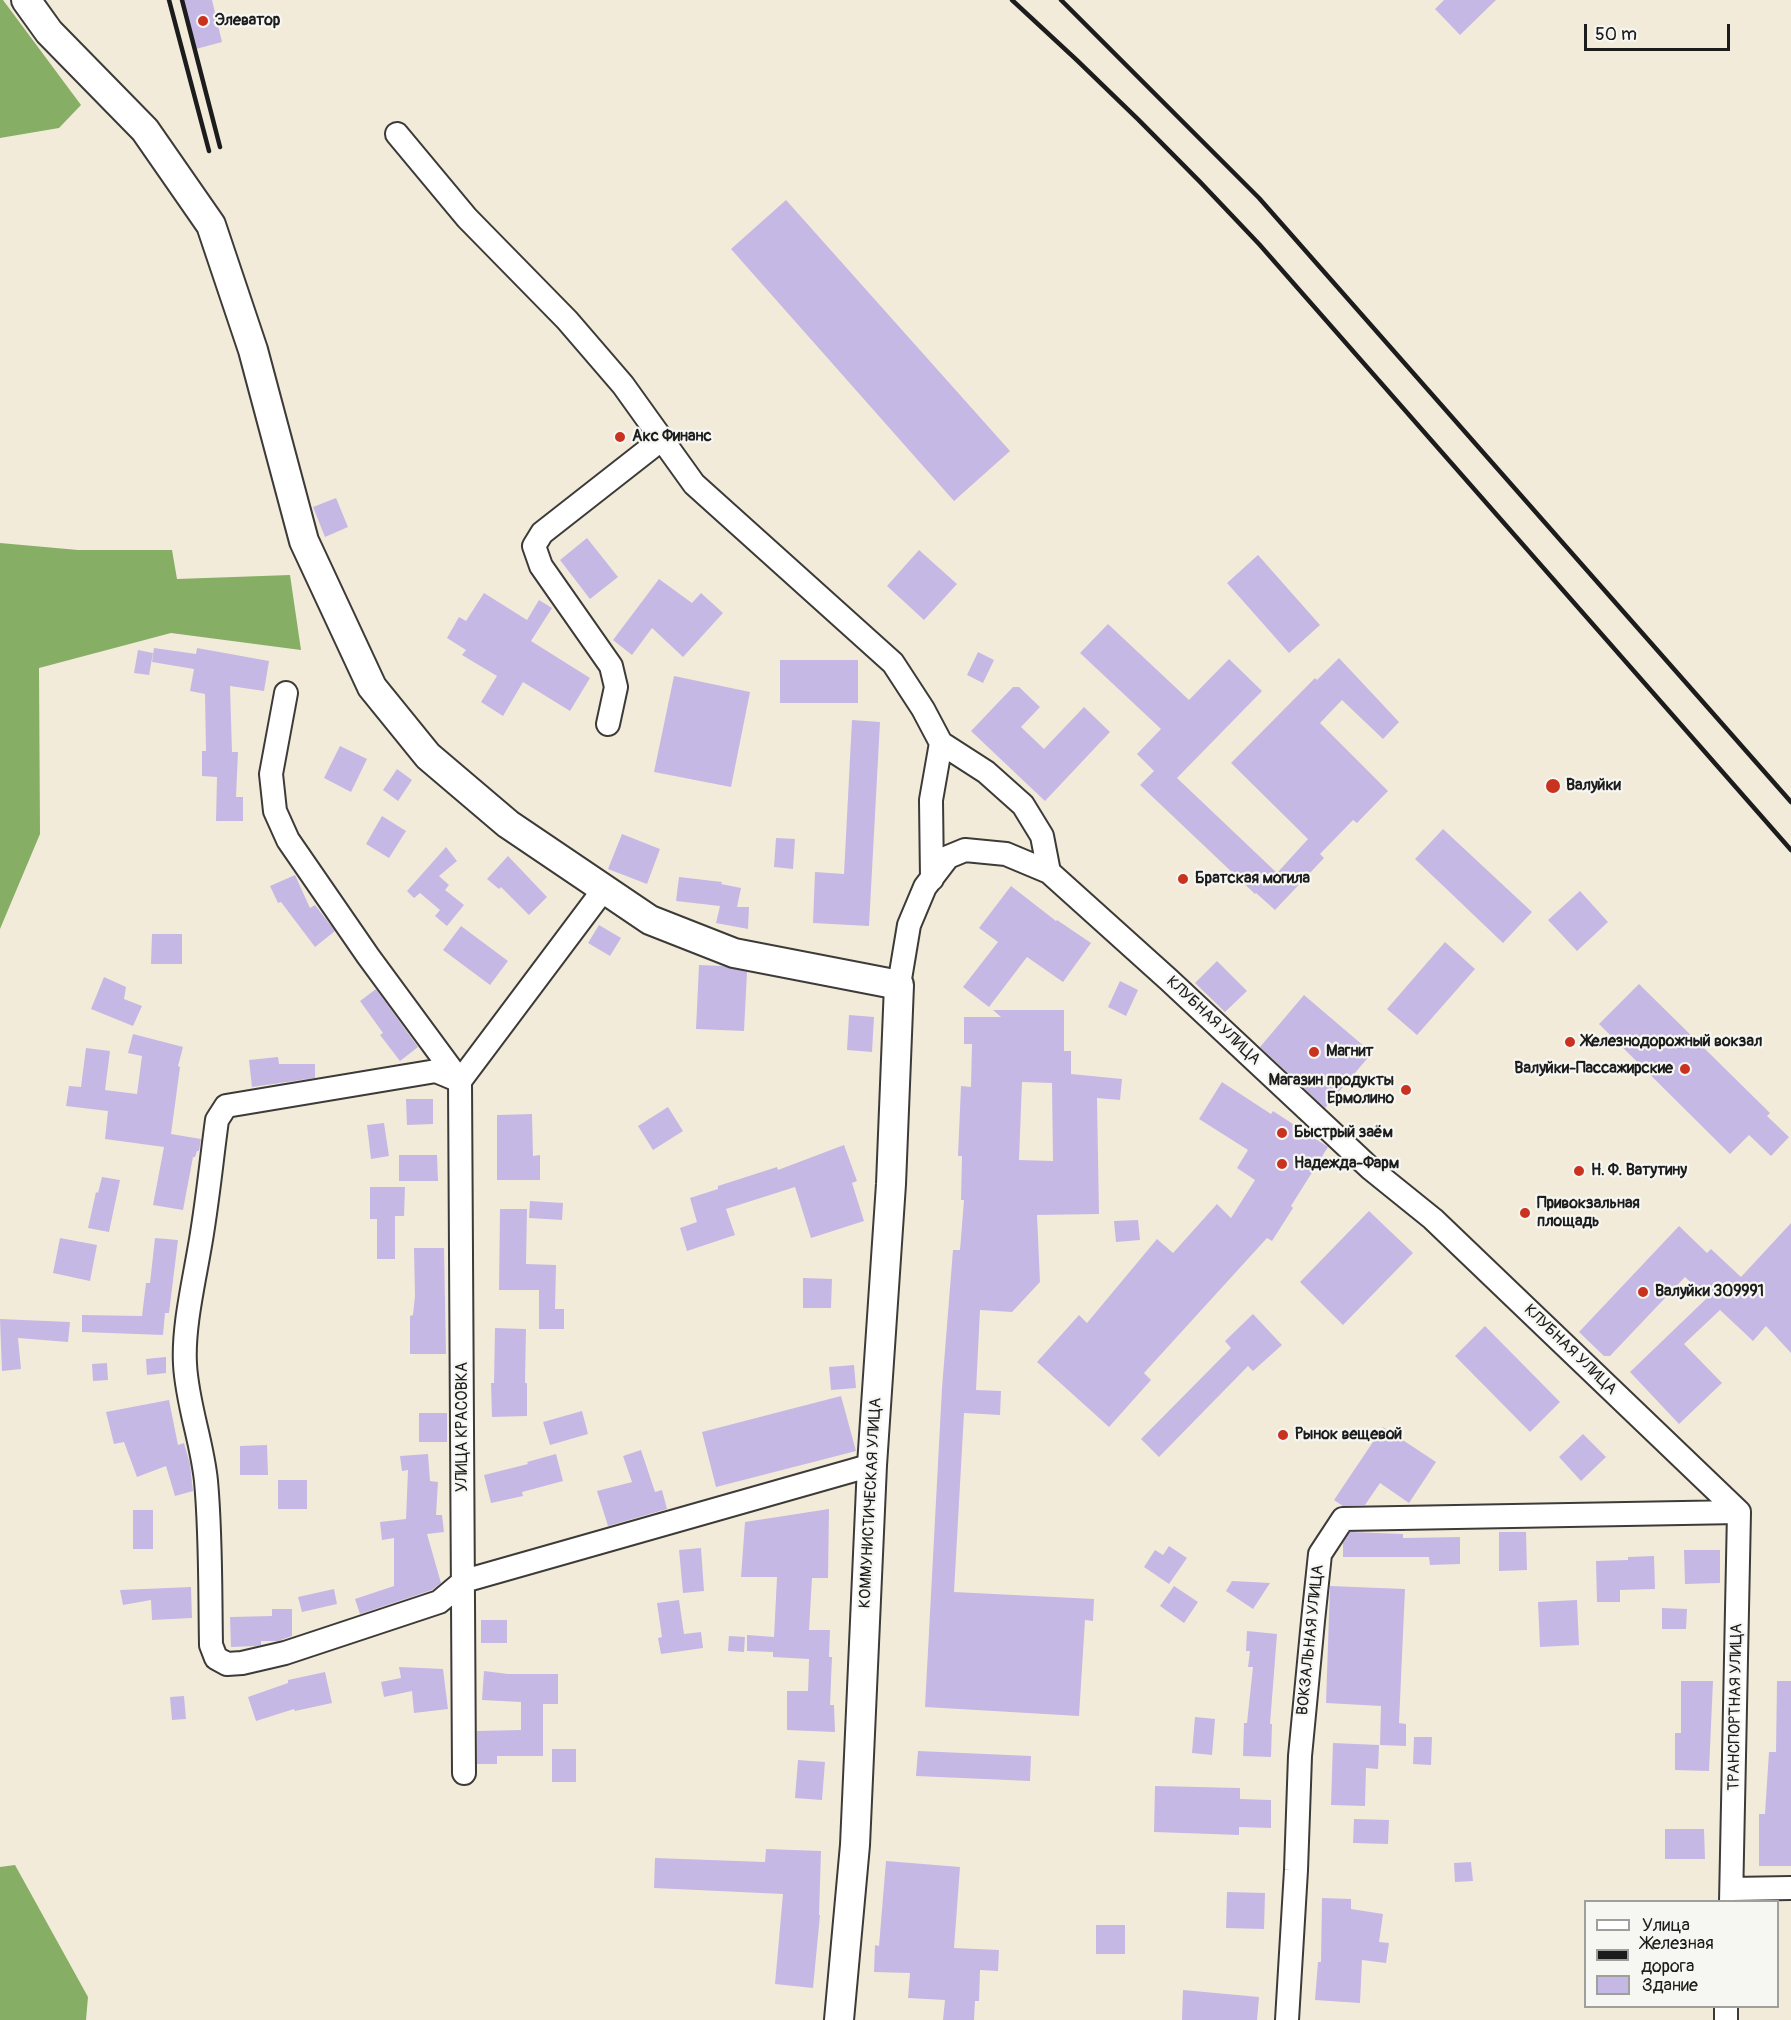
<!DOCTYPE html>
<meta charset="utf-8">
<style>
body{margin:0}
#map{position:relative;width:1791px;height:2020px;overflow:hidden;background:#f3ebda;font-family:Pangolin,sans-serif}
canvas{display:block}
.legend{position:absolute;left:1584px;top:1900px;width:195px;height:108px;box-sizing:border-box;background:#f6f6f2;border:2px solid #9f9f9c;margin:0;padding:8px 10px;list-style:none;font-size:18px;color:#1c1c1c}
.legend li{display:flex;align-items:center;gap:12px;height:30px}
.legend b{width:30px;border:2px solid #9f9f9c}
.scale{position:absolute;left:1584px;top:24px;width:146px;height:27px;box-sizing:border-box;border:3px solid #1c1c1c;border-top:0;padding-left:8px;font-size:18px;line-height:21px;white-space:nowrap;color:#1c1c1c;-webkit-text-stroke:4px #f6f6f2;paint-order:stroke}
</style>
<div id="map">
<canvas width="1791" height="2020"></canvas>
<ul class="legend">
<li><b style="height:8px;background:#fff"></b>Улица</li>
<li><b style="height:8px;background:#1c1c1c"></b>Железная дорога</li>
<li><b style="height:16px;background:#c6b8e4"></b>Здание</li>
</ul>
<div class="scale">50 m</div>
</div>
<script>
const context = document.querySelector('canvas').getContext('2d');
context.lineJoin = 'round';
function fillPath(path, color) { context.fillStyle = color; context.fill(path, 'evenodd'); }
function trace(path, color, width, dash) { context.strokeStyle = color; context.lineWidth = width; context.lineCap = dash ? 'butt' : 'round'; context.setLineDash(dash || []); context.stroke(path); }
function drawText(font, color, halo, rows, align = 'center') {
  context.font = font + ' Pangolin,sans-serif'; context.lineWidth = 4.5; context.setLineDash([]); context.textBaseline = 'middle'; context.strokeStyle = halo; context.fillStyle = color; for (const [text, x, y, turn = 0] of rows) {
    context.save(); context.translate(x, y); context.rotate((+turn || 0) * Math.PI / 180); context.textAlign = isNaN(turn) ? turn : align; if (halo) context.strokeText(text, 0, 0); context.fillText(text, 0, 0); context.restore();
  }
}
const forest = new Path2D(`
 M0,0H3L81,105L59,128L0,138Z
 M0,543L78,550H172L177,579L290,575L301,650L171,633L39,668L40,834L0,929Z
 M15,1865L88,1997L86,2020H0V1867Z`);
const building = new Path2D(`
 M183,0H212L222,42L196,49Z
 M1444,0H1496L1460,35L1435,9Z
 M786,200L1010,451L954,501L731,249Z
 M336,498L348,527L325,537L313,507Z
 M587,538L618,577L590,599L560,560Z
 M919,550L957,584L924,620L887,586Z
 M1258,555L1320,625L1289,653L1227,583Z
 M659,579L692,603L701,593L723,613L683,657L652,628L632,655L613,640Z
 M484,593L527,620L539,600L552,608L531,641L590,678L570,711L523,682L503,716L481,702L497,676L462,655L466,650L447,638L459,617L466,621Z
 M1108,624L1189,700L1229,659L1262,691L1177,778L1277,873L1308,839L1231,763L1315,678L1317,680L1339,658L1399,722L1383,739L1342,700L1320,723L1388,791L1357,823L1353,820L1320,854L1324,858L1275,910L1256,893L1255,894L1140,785L1154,771L1137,754L1161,729L1080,653Z
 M154,648L196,654L197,648L269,661L264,691L230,686L232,752H238L236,797H243V821H216L217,777L202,776V751H206L205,694L190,691L194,669L152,662Z
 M138,650L153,653L149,675L134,673Z
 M978,652L994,660L983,683L967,675Z
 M780,660H858V703H780Z
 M674,676L750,692L731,787L654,772Z
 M1013,687H1019L1040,707L1021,727L1044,749L1084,707L1110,732L1045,801L971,731Z
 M852,720L880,722L869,926L813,923L815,872L844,874Z
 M340,746L367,759L351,792L324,778Z
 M397,769L412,780L398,801L383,790Z
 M382,816L406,831L389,858L366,844Z
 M1443,829L1532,912L1503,943L1415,859Z
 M622,834L660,849L647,884L608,869Z
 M776,838L795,839L793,869L774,867Z
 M446,847L457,861L439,876L449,885L445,890L464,905L447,926L435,916L440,910L420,893L414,898L407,891Z
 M508,856L547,897L529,915L501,887L499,889L487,879Z
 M295,875L310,908L315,905L335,931L315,947L281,902L278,903L270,886Z
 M679,877L722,882L721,884L741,888L737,907H749L748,929L716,923L720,906L676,901Z
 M1011,886L1056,921L1057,920L1091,943L1063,982L1027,957L989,1007L963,987L998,942L979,928Z
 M1580,891L1608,922L1577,951L1548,920Z
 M599,925L621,938L610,956L588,943Z
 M461,926L508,961L490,985L443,950Z
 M152,934H182V964H151Z
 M1445,942L1475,969L1417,1035L1387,1009Z
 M1217,961L1247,991L1225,1012L1195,983Z
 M699,965L722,966L747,972L744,1031L696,1029Z
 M104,977L126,987L124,999L142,1006L133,1026L91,1009Z
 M1120,981L1138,990L1126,1016L1108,1007Z
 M1639,984L1770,1113L1767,1116L1789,1137L1771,1156L1749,1135L1730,1154L1599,1024Z
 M376,989L418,1047L400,1061L380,1035L383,1033L360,1001Z
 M1304,995L1372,1053L1325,1108L1260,1047Z
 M993,1010H1064V1051H1071V1074L1122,1079L1120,1100L1097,1098L1099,1214L1037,1215L1040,1282L1012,1312L980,1310L976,1390L1001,1391L1000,1415L964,1413L954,1592L1094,1599L1093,1621L1085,1620L1079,1716L925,1707L942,1388L953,1250H960L964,1200H961L962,1156H958L961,1086L971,1087L972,1044H964V1017H1001ZM1022,1082L1052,1083L1053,1161L1019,1160Z
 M849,1015L874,1017L872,1052L847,1050Z
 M133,1034L183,1047L178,1066L180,1067L171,1134L201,1139L199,1151H197L195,1157H193L183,1210L153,1205L164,1147L105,1139L108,1111L66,1106L69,1086L81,1087L86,1048L110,1051L105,1090L137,1094L142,1056L128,1053Z
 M278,1057L279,1064H315V1078L252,1087L249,1060Z
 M1222,1082L1271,1114L1273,1111L1328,1147L1291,1206L1293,1208L1272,1241L1267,1238L1144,1373L1151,1380L1109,1427L1037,1362L1079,1315L1087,1323L1157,1239L1173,1253L1217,1204L1231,1218L1255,1180L1237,1168L1248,1150L1199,1119Z
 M406,1099H433V1124L407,1125Z
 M668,1107L683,1131L653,1150L638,1126Z
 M532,1114L533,1156L540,1155V1180H497V1115Z
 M384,1123L389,1156L371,1159L367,1125Z
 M844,1145L857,1181L852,1183L864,1221L811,1238L795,1187L726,1209L735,1235L687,1251L680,1228L697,1222L690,1198L718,1189V1186L777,1167L778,1170Z
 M399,1155H437L438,1181H399Z
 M102,1177L120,1180L109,1232L88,1228L96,1192L98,1193Z
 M370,1187H405L404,1216H395V1259H377V1219H370Z
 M530,1201L563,1203L562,1220L529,1218Z
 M500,1209H527L526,1264L556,1265L555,1309H564V1329H539V1290H499Z
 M1369,1211L1413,1253L1343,1325L1300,1282Z
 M1138,1220L1140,1240L1116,1242L1114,1221Z
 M1791,1223V1353L1766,1326L1753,1341L1720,1310L1684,1344L1722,1383L1679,1424L1630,1372L1707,1298L1685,1277L1610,1356H1604L1579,1332L1679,1226L1707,1253L1711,1249L1741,1277Z
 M60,1238L97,1245L90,1281L53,1273Z
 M155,1238L178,1240L169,1313H165L163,1335L82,1332V1315L142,1316L146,1283H150Z
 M414,1248H444L446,1354H410V1316L413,1315L415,1296Z
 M803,1278L832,1279L831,1308H803Z
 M1253,1314L1282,1345L1253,1371L1248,1366L1159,1457L1141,1439L1231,1348L1225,1341Z
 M0,1319L70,1322L68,1342L18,1338L21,1369L2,1371Z
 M1485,1326L1560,1402L1530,1432L1455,1356Z
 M495,1328L526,1329L525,1383H527V1416L492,1417L491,1383H494Z
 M166,1357V1373L147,1375L146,1359Z
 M107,1363L108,1380L93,1381L92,1364Z
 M854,1365L856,1388L831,1390L829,1367Z
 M841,1396L856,1451L716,1487L702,1432Z
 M169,1400L178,1445L184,1443L190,1464L193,1491L175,1496L166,1466L137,1477L124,1442L114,1444L106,1412Z
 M582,1411L588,1434L550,1445L543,1422Z
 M419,1413H447V1442H419Z
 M1383,1427L1436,1462L1409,1503L1380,1483L1365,1505L1343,1506L1334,1500Z
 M1583,1434L1606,1457L1581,1481L1559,1457Z
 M267,1445L268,1475H240V1446Z
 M641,1450L655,1492L662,1490L667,1509L608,1526L597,1491L632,1482L623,1456Z
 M428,1454L430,1481L438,1482L436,1515H442L444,1532L427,1534L441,1583L432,1590L360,1614L355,1599L394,1586V1538L382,1540L380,1522L406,1519L408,1470L402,1471L400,1456Z
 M556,1454L563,1481L522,1492L523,1496L491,1503L484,1475L528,1464L527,1462Z
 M278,1480H307V1509H278Z
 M829,1509L828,1578H812L809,1630H830L829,1657H832L830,1705H834L835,1732L787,1730V1691H808L809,1659L773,1657V1652L747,1651V1635L774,1637L777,1577H741L745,1522Z
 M133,1510H153V1549H133Z
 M1350,1532L1403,1534V1538L1460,1537V1564L1430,1565L1429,1557H1343V1543Z
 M1499,1532H1526L1527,1570L1499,1571Z
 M1169,1546L1187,1558L1169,1584L1144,1567L1155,1550L1163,1555Z
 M701,1548L704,1591L683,1593L679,1550Z
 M1684,1550H1720V1583L1685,1584Z
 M1654,1556L1655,1589L1620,1590V1602H1597L1596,1561L1628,1560V1557Z
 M1232,1581L1270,1583L1253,1609L1226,1591Z
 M1174,1586L1198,1602L1184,1623L1160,1606Z
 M1330,1586L1405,1589L1399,1723L1406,1724V1746L1380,1745L1381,1706L1326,1703Z
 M191,1587L192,1618L152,1620L151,1600L123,1605L120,1590Z
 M334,1589L337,1604L302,1612L298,1597Z
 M679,1600L684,1634L701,1632L703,1648L661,1654L658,1638L662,1637L657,1603Z
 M1577,1600L1579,1645L1540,1647L1538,1602Z
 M1662,1608L1687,1609L1686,1629H1662Z
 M272,1609H292V1636L278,1641H261V1645L255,1646L231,1647L230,1617L272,1616Z
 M481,1620H507V1643H481Z
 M1247,1631L1277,1634L1270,1724H1272L1271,1757L1243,1756L1244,1723H1247L1253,1667H1248L1250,1651H1246Z
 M729,1636L745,1637L744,1652L728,1651Z
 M399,1667L443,1669L448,1709L414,1713L412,1691L384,1697L381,1682L401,1678Z
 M484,1671L508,1674H558V1704H543V1756H497V1764H477V1731L521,1730V1702L482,1700Z
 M325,1672L332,1703L295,1711L294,1709L256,1721L248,1697L288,1683V1680Z
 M1681,1681H1713L1709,1771L1675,1770V1733H1681Z
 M1777,1681H1791V1866H1759V1814H1765L1769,1752H1776Z
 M184,1696L186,1719L172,1720L170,1697Z
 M1195,1717L1215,1719L1212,1755L1192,1753Z
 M1414,1737H1432L1431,1765L1413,1764Z
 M1333,1743L1379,1745L1378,1769L1366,1768L1365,1806L1331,1805Z
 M552,1749H576V1782H552Z
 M918,1751L1031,1756L1030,1781L916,1776Z
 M798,1760L825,1762L822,1800L795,1798Z
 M1155,1786L1240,1788V1799L1271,1800V1828L1239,1827V1835L1154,1832Z
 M1354,1819L1389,1820L1388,1844L1353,1843Z
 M1665,1829H1704L1705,1859H1665Z
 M766,1849L821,1851L819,1915H820L813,1988L775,1984L783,1894L654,1888L655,1858L765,1862Z
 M886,1861L960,1867L954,1948L999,1950L998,1971L980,1970L979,2001H975L974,2020H943L945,2000L908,1998L910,1973L874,1972L875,1945L879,1946Z
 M1471,1862L1473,1881L1455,1882L1454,1863Z
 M1227,1892L1265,1893L1264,1929L1226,1928Z
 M1322,1898L1351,1899V1909L1383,1914L1379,1942L1389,1943L1386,1963L1362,1960L1360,2003L1315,2000L1318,1962H1321Z
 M1096,1925H1125V1954H1096Z
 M1183,1990L1259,1997L1257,2020H1182Z`);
const minor = new Path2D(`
 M397,134L467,218L567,320L623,385L694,484L893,663L923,709L941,743L986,772L1023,805L1042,836L1049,872
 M286,693L271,774L275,811L288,840L368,956L460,1081
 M608,724L616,687L611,666L541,566L534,546L542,533L662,439
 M932,879L931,800L941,743
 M899,985L909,925L925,887L948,857L965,850L1006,854L1049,872L1169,980L1371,1169L1433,1219L1739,1512
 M460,1081L436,1071L226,1106L217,1120C211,1164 207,1208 199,1251C193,1286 183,1329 185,1364C187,1404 202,1441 206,1481C211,1535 210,1590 211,1645L216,1658L227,1664L242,1663L285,1653L439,1602L464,1581L872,1465
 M460,1081L464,1773
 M460,1081L604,889
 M1732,1889L1791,1888
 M1731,1902L1739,1512
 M1287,2020L1296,1870L1300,1756L1313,1621L1320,1554L1343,1519L1739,1512
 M1726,2020V2006`);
const major = new Path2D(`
 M26,0L49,32L145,130L211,225L253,350L304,541L372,687L428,756L508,824L650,920L734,953L899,985L891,1184L872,1465L855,1845L839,2020`);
const rail = new Path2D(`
 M169,0L209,151
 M182,0L220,147
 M1012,0C1098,78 1180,159 1259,244L1791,850
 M1061,0L1259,198L1791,802`);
const markers = [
 [203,21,6,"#c8321e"],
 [620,437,6,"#c8321e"],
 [1553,786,8,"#c8321e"],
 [1183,879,6,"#c8321e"],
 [1570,1042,6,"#c8321e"],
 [1314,1052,6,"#c8321e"],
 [1685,1069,6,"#c8321e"],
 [1406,1090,6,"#c8321e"],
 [1282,1133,6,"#c8321e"],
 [1282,1164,6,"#c8321e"],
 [1579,1171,6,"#c8321e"],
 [1525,1213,6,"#c8321e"],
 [1643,1292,6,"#c8321e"],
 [1283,1435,6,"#c8321e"]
];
const poiNames = [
 ["Элеватор",215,21],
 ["Акс Финанс",632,437],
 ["Валуйки",1566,786],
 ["Братская могила",1195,879],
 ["Железнодорожный вокзал",1582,1042],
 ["Магнит",1326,1052],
 ["Валуйки-Пассажирские",1673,1069,"right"],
 ["Магазин продукты",1394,1081,"right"],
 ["Ермолино",1394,1099,"right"],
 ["Быстрый заём",1294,1133],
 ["Надежда-Фарм",1294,1164],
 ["Н. Ф. Ватутину",1591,1171],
 ["Привокзальная",1537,1204],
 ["площадь",1537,1222],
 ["Валуйки 309991",1655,1292],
 ["Рынок вещевой",1295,1435]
];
const streetNames = [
 ["КЛУБНАЯ УЛИЦА",1213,1021,43],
 ["КЛУБНАЯ УЛИЦА",1570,1350,44],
 ["УЛИЦА КРАСОВКА",463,1427,-90],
 ["КОММУНИСТИЧЕСКАЯ УЛИЦА",871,1503,-87],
 ["ВОКЗАЛЬНАЯ УЛИЦА",1311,1640,-84],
 ["ТРАНСПОРТНАЯ УЛИЦА",1736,1707,-89]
];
fillPath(forest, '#86ae65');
fillPath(building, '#c6b8e4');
trace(minor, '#3c3b38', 26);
trace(major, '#3c3b38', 32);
trace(minor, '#fff', 22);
trace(major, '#fff', 28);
trace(rail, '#1c1c1c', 4.5);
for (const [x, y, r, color] of markers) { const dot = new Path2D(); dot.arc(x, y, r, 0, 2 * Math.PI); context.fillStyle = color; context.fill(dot); trace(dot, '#f6f6f2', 2); }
drawText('bold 16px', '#1c1c1c', '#f6f6f2', poiNames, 'left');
drawText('16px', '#1c1c1c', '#f6f6f2', streetNames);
</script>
